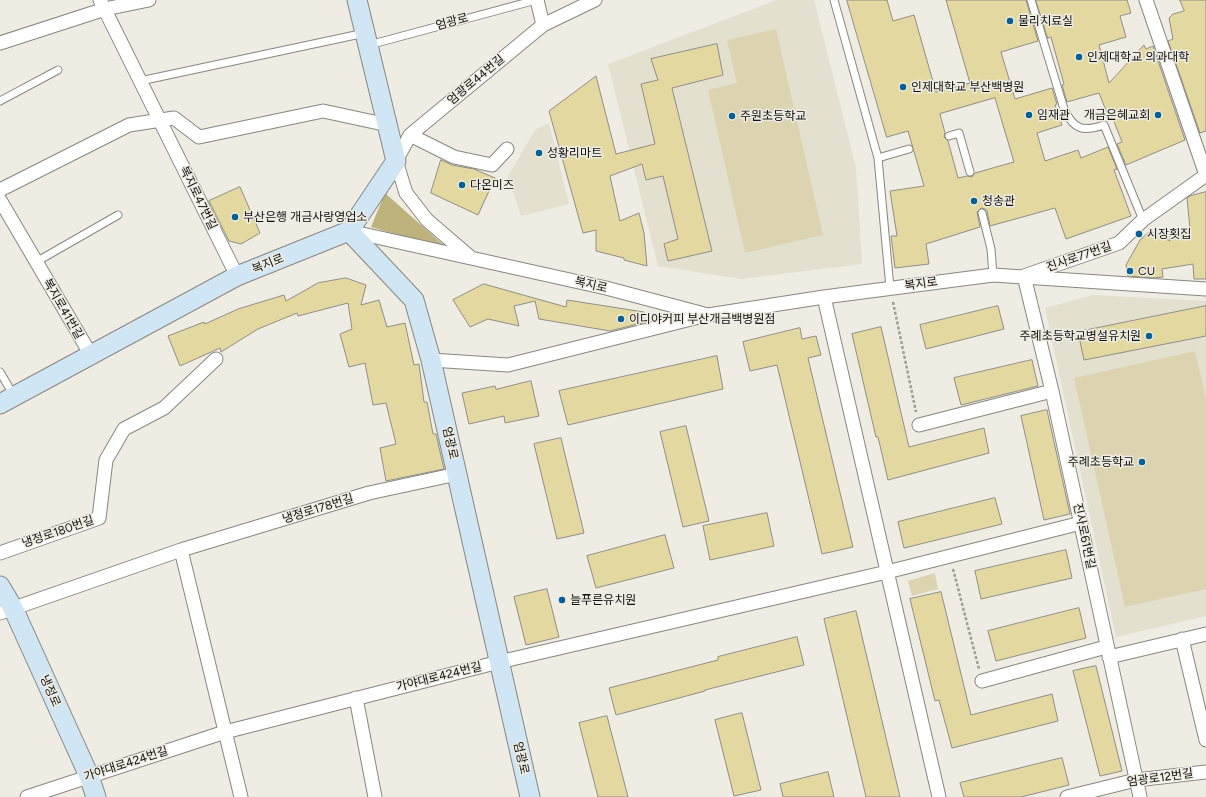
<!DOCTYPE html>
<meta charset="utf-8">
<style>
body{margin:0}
canvas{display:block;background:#eeece3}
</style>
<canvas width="1206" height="797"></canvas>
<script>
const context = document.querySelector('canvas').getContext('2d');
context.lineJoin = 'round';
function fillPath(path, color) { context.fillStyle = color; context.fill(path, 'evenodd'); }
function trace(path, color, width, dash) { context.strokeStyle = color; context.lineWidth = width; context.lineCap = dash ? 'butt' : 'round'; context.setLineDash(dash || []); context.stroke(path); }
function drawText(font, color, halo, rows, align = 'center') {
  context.font = font + ' Figtree,"Noto Sans KR",sans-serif'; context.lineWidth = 3; context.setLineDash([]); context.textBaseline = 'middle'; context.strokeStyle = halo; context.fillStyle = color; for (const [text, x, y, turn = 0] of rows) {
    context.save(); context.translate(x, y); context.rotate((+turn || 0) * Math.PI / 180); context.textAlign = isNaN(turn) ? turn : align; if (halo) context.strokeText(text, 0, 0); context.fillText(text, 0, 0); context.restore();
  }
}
const built = new Path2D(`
 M777,0H814L856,168L862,264L741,279L658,266L608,64Z
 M549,123L569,204L521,216L508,176L535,130Z
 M1093,295L1206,301V616L1116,637L1045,308Z`);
const green = new Path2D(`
 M776,29L823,235L745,253L708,90L737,83L727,40Z
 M1195,351L1206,399V589L1125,607L1074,378Z
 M935,573L938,589L912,596L908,581Z`);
const forest = new Path2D(`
 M385,193L449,250L371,227Z`);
const building = new Path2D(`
 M847,0H887L893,21L914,15L936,92L970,83L946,0H1026L1038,41L1001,52L1015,99L1052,88L1057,104L1055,105L1062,125L1037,133L1045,161L1078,150L1081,158L1108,147L1117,169L1114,170L1131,216L1066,239L1055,208L990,226L987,211L985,209L981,208L977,212L980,227L926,244L929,264L895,268L891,236H897L890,191L924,186L908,131L887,137ZM995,98L1014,162L975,173L972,177L967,176L958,178L948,141L944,137L945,133L940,114Z
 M1036,0H1127L1131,13L1120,16L1126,37L1099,45L1109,83L1144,45L1146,49L1153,46L1185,140L1126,165L1117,144L1122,142L1110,111L1107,113L1099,93L1067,102L1062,85L1064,84L1051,37L1048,38Z
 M1180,0H1206V131L1200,133L1168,41L1173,39L1169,18L1173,14L1184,11Z
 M717,44L723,75L672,88L712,251L668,261L664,244L678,239L663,176L646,180L642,164L610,176L620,221L639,213L644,233L647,266L624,260V258L596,251V230L583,233L549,111L596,76L616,154L655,144L641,84L658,80L651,59Z
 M441,160L452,165L474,169L495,178L478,215L431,193Z
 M240,187L260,233L241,244L229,241L209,201Z
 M1206,192V279H1194L1193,264L1162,269L1163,277L1154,278L1128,276L1126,265L1140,240L1150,231L1170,241L1169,231L1190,229L1187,198L1190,196Z
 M346,278L366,285L361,305L379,300L387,327L405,323L414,365L419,364L424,402H427L433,434H436L444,469L386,481L380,448L396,444L386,403L373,405L365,363L349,367L340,334L352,329L348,303L298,316L297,313L258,329L221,352L220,348L180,366L168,336L204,322L205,324L238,309L284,295L286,301L318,283Z
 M484,284L566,307L567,300L644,312L642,323L610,331L539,319L535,301L514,306L519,326L488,319L470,327L453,300Z
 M998,306L1004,329L926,349L920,325Z
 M1206,306V336L1084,360L1078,332Z
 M881,327L909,447L984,428L989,453L888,480L878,437H876L852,334Z
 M800,328L802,339L816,336L821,355L808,358L853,547L822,554L777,365L750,371L743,342Z
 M717,356L723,389L568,425L559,391Z
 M1032,360L1038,386L961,405L954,378Z
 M531,381L539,416L505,423L504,416L469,424L462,393L495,386L496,389Z
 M1047,410L1070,514L1044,520L1021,416Z
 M686,426L709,521L683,527L660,432Z
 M561,438L584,533L557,539L534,444Z
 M995,498L1002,524L904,548L898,522Z
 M767,513L774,546L710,560L703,526Z
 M665,535L674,568L596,588L587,556Z
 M1066,550L1072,578L981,599L975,571Z
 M547,589L559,637L526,645L514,597Z
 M941,592L971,715L1052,694L1058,721L952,748L939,700L935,701L910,599Z
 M1079,608L1086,638L996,661L988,631Z
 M856,611L900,797H866L824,619Z
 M797,637L804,665L705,690V691L616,715L609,688L718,660V657Z
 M1096,666L1122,771L1100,776L1073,671Z
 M742,713L761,790L734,796L715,720Z
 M607,716L628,797H598L579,723Z
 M1062,758L1069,785L1021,797H964L960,783Z
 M828,772L834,797H783L780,784Z`);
const path = new Path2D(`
 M893,302L916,412
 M953,569L979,669`);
const lane = new Path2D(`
 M834,0L878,158
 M1031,0L1064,109C1074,130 1083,132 1104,125L1143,220
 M369,45L536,0
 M140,81L365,33
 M0,101L58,70
 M949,136L959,133L970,172
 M982,213L991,249L993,275
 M36,262L118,215
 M890,288L878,158L909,149
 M0,372L14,396`);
const street = new Path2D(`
 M100,0L237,276
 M537,0L543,25
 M1146,0L1206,175
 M0,43L105,9L149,0
 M410,135L454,157L492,165L507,149
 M0,190L129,125L174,118L199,137L323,111L388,125
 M0,200L91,355
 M349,231L606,288L708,315L824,297L993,275L1206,289
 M470,257L427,220L406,193L396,161L410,135L543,25L595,0
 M824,297L939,797
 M431,360L508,365L707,315
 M919,425L1052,391
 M181,550L241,797
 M0,553L99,518L106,460L124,429L164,408L216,359
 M0,613L181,550L369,493L457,474
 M1182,639L1206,740
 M1109,657L1206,634
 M982,681L1106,647
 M356,698L375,797
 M27,797L225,732L499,662L887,572L1081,523
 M1067,797L1136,780L1206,772
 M1140,797L1052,391L1024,276L1119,243L1143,220L1206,175`);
const secondary = new Path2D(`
 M349,231L414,300L431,360L530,797
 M349,231L396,161L357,0
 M0,404L237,276L349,231
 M0,586L13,608L89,776L96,797`);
const markers = [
 [1010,21,4,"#056091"],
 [1079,57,4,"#056091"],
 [903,87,4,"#056091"],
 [1029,115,4,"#056091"],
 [1158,115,4,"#056091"],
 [732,116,4,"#056091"],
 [539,153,4,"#056091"],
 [462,185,4,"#056091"],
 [974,201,4,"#056091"],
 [235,217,4,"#056091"],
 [1139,234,4,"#056091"],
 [1130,271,4,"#056091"],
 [621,319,4,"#056091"],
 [1149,336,4,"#056091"],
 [1142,462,4,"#056091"],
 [562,600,4,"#056091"]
];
const poiNames = [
 ["물리치료실",1018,21],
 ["인제대학교 의과대학",1087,57],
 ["인제대학교 부산백병원",911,87],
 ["임재관",1037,115],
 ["개금은혜교회",1150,115,"right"],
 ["주원초등학교",740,116],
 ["성황리마트",547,153],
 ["다온미즈",470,185],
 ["청송관",982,201],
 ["부산은행 개금사랑영업소",243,217],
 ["시장횟집",1147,234],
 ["CU",1138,271],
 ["이디야커피 부산개금백병원점",629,319],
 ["주례초등학교병설유치원",1141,336,"right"],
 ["주례초등학교",1134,462,"right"],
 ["늘푸른유치원",570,600]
];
const streetNames = [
 ["엄광로",452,22,-15],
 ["엄광로44번길",476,80,-40],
 ["복지로47번길",198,198,64],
 ["진사로77번길",1079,257,-19],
 ["복지로",268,264,-22],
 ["복지로",921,284,-8],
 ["복지로",591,285,13],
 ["복지로41번길",63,309,60],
 ["엄광로",450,443,77],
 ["냉정로178번길",318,509,-17],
 ["냉정로180번길",58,532,-19],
 ["진사로61번길",1084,536,78],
 ["가야대로424번길",439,677,-14],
 ["냉정로",50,691,66],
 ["엄광로",521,758,77],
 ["가야대로424번길",126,764,-18],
 ["엄광로12번길",1160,778,-8]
];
fillPath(built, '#e3e0d0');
fillPath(green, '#dcd4b0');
fillPath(forest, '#bfb37d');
fillPath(building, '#e4d8a1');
trace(building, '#908e86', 1);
trace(lane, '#89877f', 9);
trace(street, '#89877f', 15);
trace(secondary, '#89877f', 21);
trace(path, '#9f9d97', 2.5, [3, 2]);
trace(lane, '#fff', 7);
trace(street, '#fff', 13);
trace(secondary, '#d0e6f5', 19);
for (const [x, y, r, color] of markers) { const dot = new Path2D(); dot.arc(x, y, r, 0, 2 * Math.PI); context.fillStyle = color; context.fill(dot); trace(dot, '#eeece3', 1.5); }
drawText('12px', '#11110e', '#eeece3', poiNames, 'left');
drawText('12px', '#11110e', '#eeece3', streetNames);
</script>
